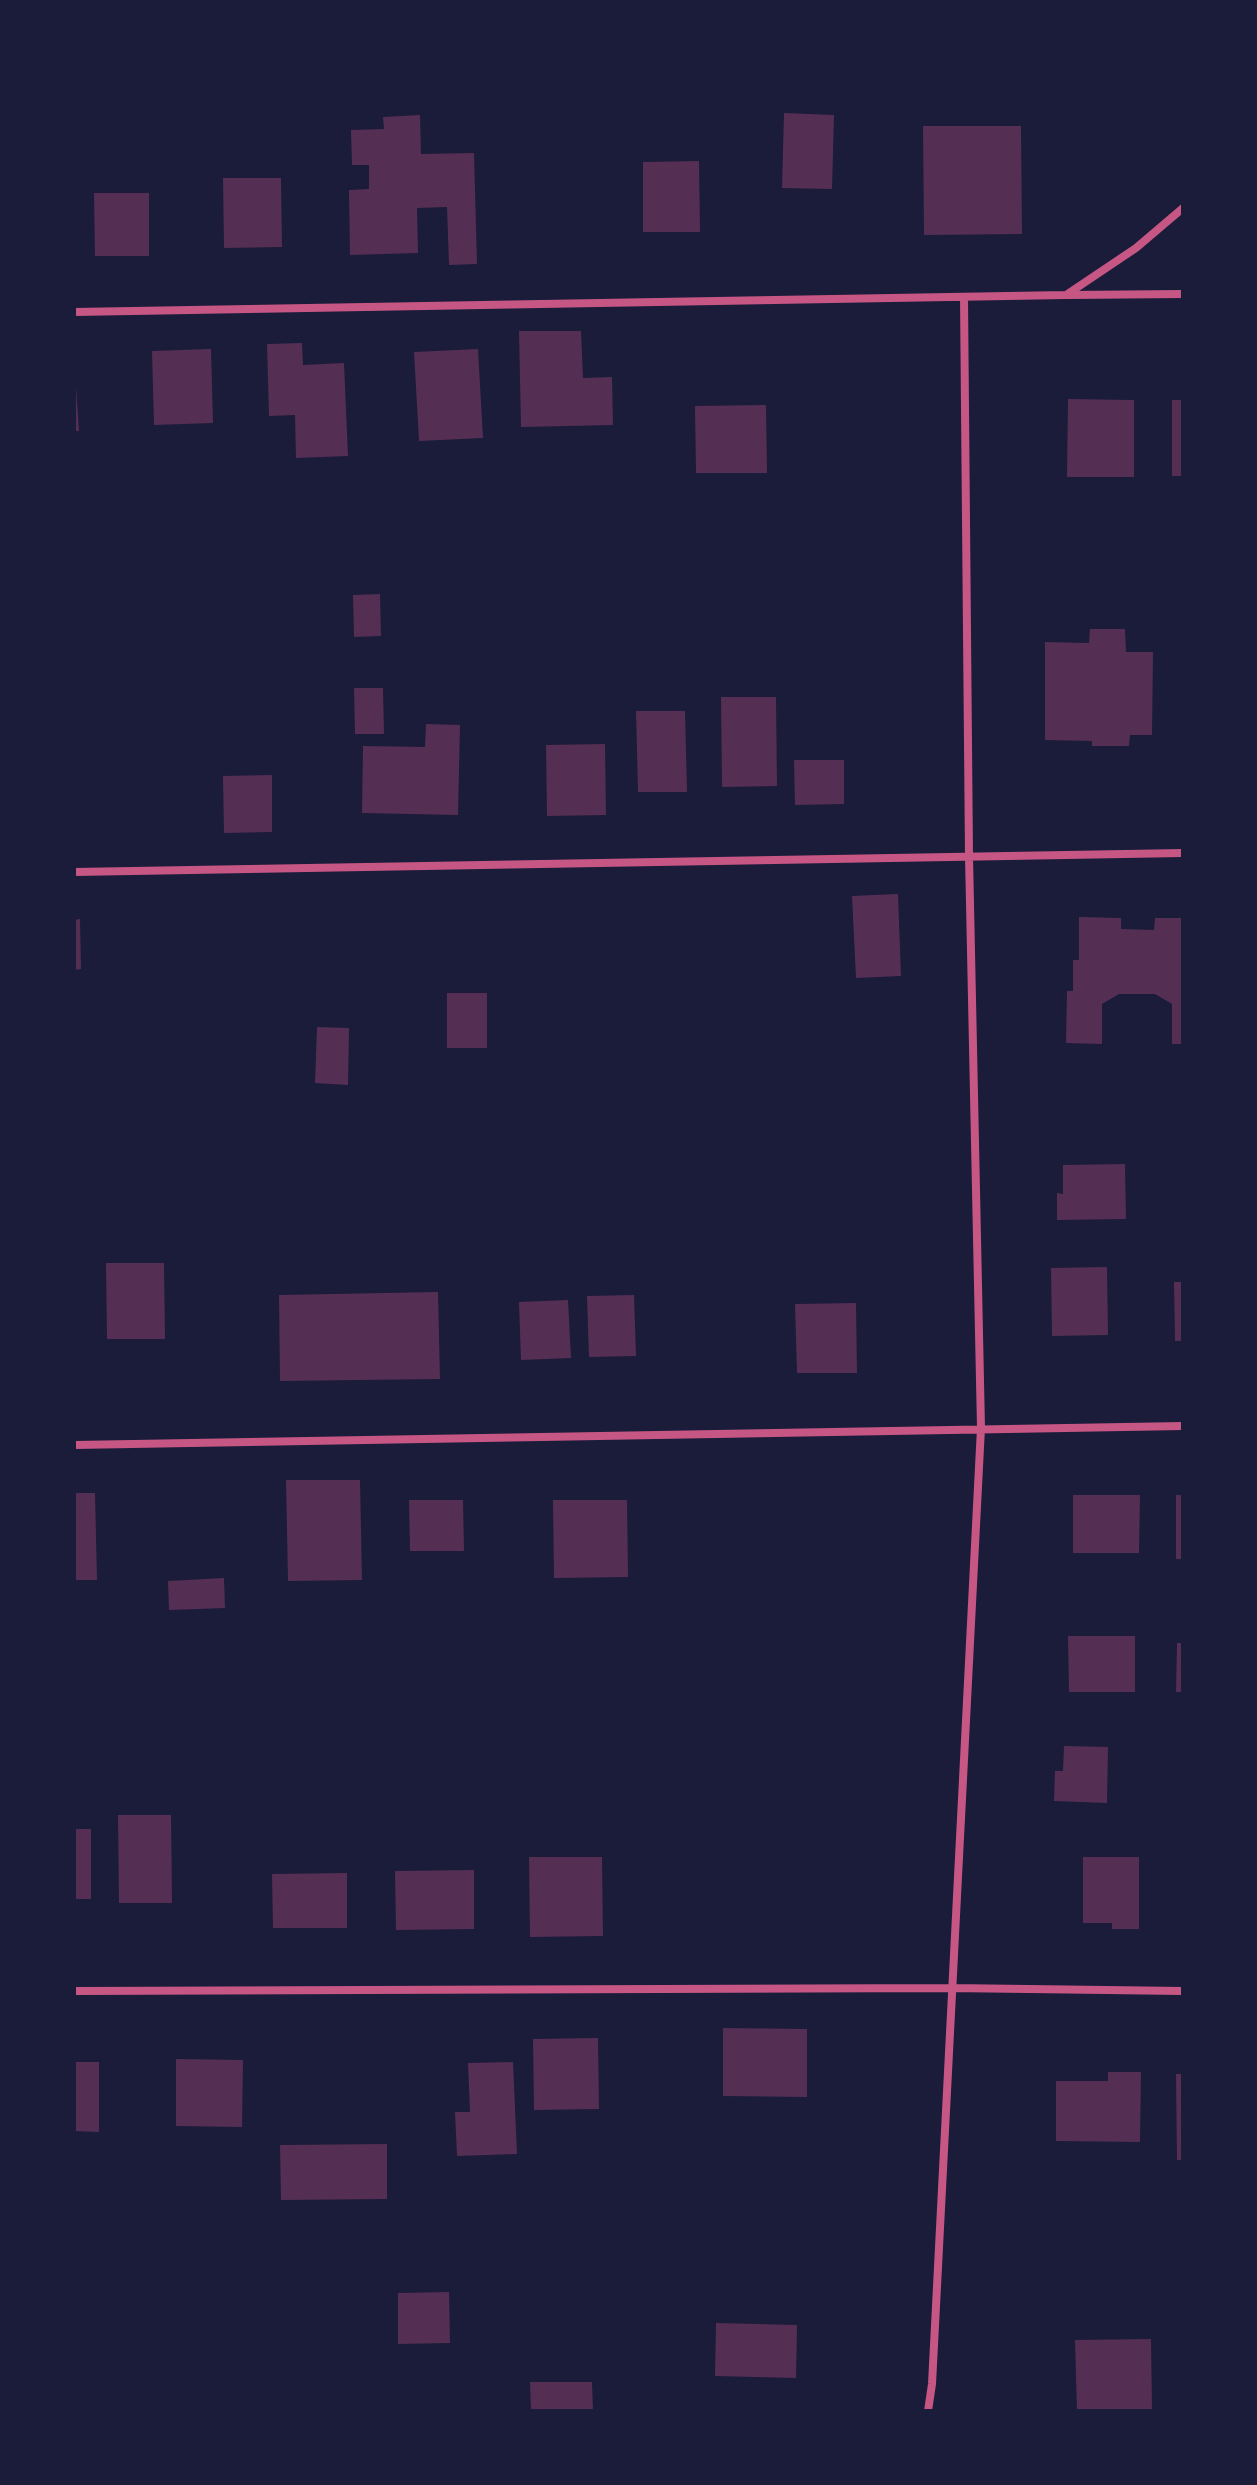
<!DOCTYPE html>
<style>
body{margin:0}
#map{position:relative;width:1257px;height:2485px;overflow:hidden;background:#1b1b3a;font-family:"Open Sans",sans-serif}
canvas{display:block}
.frame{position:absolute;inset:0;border:76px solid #1b1b3a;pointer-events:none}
</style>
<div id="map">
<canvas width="1257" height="2485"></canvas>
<div class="frame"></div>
</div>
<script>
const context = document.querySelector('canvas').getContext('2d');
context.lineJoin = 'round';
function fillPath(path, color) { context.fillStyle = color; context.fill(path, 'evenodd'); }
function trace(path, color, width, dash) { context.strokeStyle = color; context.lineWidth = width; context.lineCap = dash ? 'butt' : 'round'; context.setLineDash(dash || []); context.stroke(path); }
const building = new Path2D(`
 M784,113L834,115L832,189L782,188Z
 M420,115L421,154L474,153L477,264L449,265L447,207L417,208L418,253L350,255L349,190L369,189V165H352L351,130L384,129L383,117Z
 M923,126H1021L1022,234L924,235Z
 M699,161L700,232H643V162Z
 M223,178H281L282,247L224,248Z
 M94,193H149V256H95Z
 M519,331H581L583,378L612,377L613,425L521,427Z
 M302,343L303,365L344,363L348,456L296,458L295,415L269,416L267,344Z
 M211,349L213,423L154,425L152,351Z
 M478,349L483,438L419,441L414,352Z
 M74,387H76L79,431H74Z
 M1068,399L1134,400V477H1067Z
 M1172,400H1183V476H1172Z
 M766,405L767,473H696L695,406Z
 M380,594L381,636L354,637L353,595Z
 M1090,629H1125L1126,652H1153L1152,735H1130L1129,746H1092V741L1045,740V642L1089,643Z
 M354,688H383L384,734H355Z
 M721,697H776L777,786L722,787Z
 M636,711H685L687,792H638Z
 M426,724L460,725L458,815L362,813L363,746L425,747Z
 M605,744L606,815L547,816L546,745Z
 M794,760H844V804L795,805Z
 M272,775V832L224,833L223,776Z
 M898,894L901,976L856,978L852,896Z
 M1079,917L1121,918V929L1154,930L1155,918H1183V1044H1172V1004L1155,994H1119L1102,1004V1044L1066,1043L1067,991H1073V960H1079Z
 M80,919L81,969L74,970V920Z
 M447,993H487V1048H447Z
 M317,1027L349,1028L348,1085L315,1083Z
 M1125,1164L1126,1219L1057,1220V1193L1063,1194V1165Z
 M106,1263H164L165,1339H107Z
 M1107,1267L1108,1335L1052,1336L1051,1268Z
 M1174,1282H1183V1341H1175Z
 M438,1292L440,1379L280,1381L279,1295Z
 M634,1295L636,1356L589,1357L587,1296Z
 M568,1300L571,1358L521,1360L519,1302Z
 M856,1303L857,1373H797L795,1304Z
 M286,1480H360L362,1580L288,1581Z
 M74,1493H95L97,1580H74Z
 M1073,1495H1140L1139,1553H1073Z
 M1176,1495H1183V1559H1176Z
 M409,1500H463L464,1551H410Z
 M553,1500H627L628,1577L554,1578Z
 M224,1578L225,1608L169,1610L168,1581Z
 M1068,1636H1135V1692H1069Z
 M1177,1643H1183V1692H1176Z
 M1064,1746L1108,1747L1107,1803L1054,1801L1055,1771H1063Z
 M118,1815H171L172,1903H119Z
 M74,1829H91V1899H74Z
 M529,1857H602L603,1936L530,1937Z
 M1083,1857H1139V1929H1112V1923H1083Z
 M474,1870V1929L396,1930L395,1871Z
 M347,1873V1928H273L272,1874Z
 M723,2028L807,2029V2097L723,2096Z
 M598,2038L599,2109L534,2110L533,2039Z
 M176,2059L243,2060L242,2127L176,2126Z
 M74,2062H99V2132L74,2131Z
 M513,2062L517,2154L457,2156L455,2112H470L468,2063Z
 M1108,2072H1141L1140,2142L1056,2141V2081H1108Z
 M1176,2074H1183V2160H1177Z
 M387,2144V2199L281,2200L280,2145Z
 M449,2292L450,2343L398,2344V2293Z
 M716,2323L797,2325L796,2378L715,2376Z
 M1151,2339L1152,2411H1077L1075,2340Z
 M530,2382H592L593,2411H531Z`);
const minor = new Path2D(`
 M1068,295L1183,294
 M74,312L1066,295L1136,248L1183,208
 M74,872L1183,853
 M74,1445L1183,1426
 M74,1991L951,1988L1183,1991
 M928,2411L932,2384L981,1428L969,856L964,297`);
fillPath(building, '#542f53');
trace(minor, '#c65784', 8);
</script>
